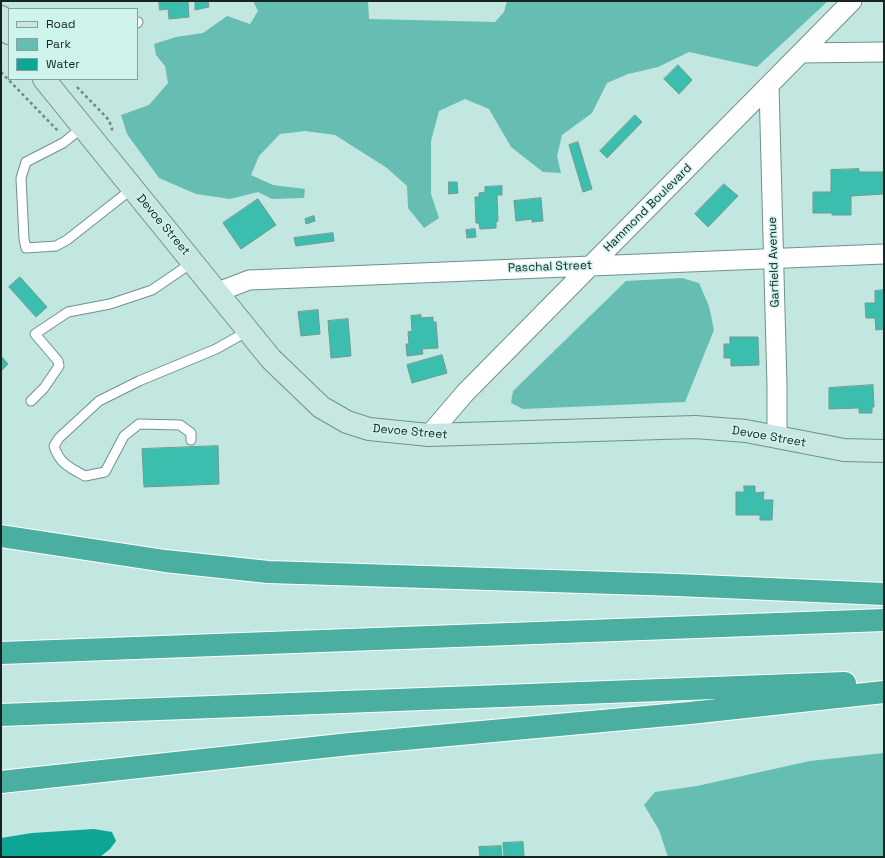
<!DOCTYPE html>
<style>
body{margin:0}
#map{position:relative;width:885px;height:858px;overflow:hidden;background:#c2e7e1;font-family:"Space Grotesk",sans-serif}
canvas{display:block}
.frame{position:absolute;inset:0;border:2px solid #162422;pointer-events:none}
.legend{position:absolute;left:8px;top:8px;width:130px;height:72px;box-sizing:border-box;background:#cff4ee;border:1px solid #85a19c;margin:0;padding:5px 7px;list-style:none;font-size:12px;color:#162422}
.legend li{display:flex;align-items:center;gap:8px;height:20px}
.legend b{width:20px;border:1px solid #85a19c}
</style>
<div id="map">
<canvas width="885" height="858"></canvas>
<div class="frame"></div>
<ul class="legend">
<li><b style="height:5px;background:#c9e7e2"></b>Road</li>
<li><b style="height:11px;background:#66bdb1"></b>Park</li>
<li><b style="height:11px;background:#0ea596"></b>Water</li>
</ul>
</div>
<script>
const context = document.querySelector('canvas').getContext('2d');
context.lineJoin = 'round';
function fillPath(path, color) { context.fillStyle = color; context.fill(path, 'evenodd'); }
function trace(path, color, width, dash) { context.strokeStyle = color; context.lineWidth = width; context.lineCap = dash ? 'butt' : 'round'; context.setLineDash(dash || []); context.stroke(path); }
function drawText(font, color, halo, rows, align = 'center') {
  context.font = font + ' "Space Grotesk",sans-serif'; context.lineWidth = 3; context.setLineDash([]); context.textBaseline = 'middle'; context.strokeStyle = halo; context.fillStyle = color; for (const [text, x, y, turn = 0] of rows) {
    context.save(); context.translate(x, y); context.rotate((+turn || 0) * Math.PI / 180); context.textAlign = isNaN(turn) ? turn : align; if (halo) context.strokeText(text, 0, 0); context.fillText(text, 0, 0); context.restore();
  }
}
const green = new Path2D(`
 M253,1H368L369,19L495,22L504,12L507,1H828L757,67L689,52L658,67L628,74L607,83L592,113L562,135L557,156L561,173L543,172L511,147L489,109L465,99L439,111L431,141V194L439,218L424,228L408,208L407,186L387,168L335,135L305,131L280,134L259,156L251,175L273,185L305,189L304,198L272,199L258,192L230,199L196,194L159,178L127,134L121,115L149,105L168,83L165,66L156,55L154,44L176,37L203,33L227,16L250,24L258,11Z
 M682,278L699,283L709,306L714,330L685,402L523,409L511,403L513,391L626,281Z
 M884,753V857H668L659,830L644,805L655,792L697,786L810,761Z`);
const water = new Path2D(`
 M94,829L112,832L116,841L110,849L100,857H1V838L32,833Z`);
const building = new Path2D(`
 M159,1H188L189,17L169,19L168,9L160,10Z
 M208,1L209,7L195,10V1Z
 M678,65L692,80L679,94L664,79Z
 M635,115L642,122L607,158L600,151Z
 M578,142L592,189L583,192L569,145Z
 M859,169V172H883V194L851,196V215H832V213H813V192H831V170Z
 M449,182H457L458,193L449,194Z
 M724,184L738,196L708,227L695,214Z
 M502,186V195H497L498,221L496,222V228L480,229L479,223H476L475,197H479V193L485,192V187Z
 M541,198L543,221L532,222V219L516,221L514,201Z
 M258,199L276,225L241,249L223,223Z
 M314,216L315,221L306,224L305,219Z
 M475,229L476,237L467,238L466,230Z
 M333,233L334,241L296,246L294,238Z
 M20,277L47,307L36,317L9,287Z
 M884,290V329L876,330L875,318H866L865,303H875V291Z
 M318,310L320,334L301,336L298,312Z
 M421,315V318L433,317V322H436L438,348L422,349L423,354L407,356L406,344H409L408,332L412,331L411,316Z
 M348,319L351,356L331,358L328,321Z
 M730,337H758L759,365L731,366V358H724V344H730Z
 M442,355L447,373L412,383L407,365Z
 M1,356L8,364L1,371Z
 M873,385L874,407H872V413H859V408L829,409V388Z
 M218,446L219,484L144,487L142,449Z
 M744,486H755V493L764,492L763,500H773L772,520H760V515H736V492H744Z
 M523,842L524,856L504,857L503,843Z
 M501,846L502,857H480L479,847Z`);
const path = new Path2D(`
 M1,72L59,132
 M77,87L109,120L113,132`);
const lane = new Path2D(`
 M137,23L138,22
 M83,127L63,143L26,162L21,178L24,239L26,248L56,246L67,240L133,188
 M31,401L44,388L59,366L58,361L35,334L68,312L110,304L152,290L193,262
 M191,440V433L180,425L139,424L124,436L105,472L85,476C70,468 59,463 54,446L59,438L99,401L139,381L216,349L248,331`);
const street = new Path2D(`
 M801,53L884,52
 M769,86L777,386V438
 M218,292L249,280L884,254
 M429,435L465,393L852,1`);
const secondary = new Path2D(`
 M1,17L9,33
 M44,79L271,359L321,407L347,422L369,429L429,435L695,427L746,431L844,450L884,451`);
const highway = new Path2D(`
 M1,536L165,561L268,572L677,585L884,594
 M1,653L884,620
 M1,715L845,683
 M1,782L350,744L690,713L884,692`);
const streetNames = [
 ["Hammond Boulevard",648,208,-45],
 ["Devoe Street",163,225,50],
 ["Garfield Avenue",774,262,-92],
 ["Paschal Street",550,267,-2],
 ["Devoe Street",410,432,5],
 ["Devoe Street",769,437,10]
];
fillPath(green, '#66bdb1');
fillPath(water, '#0ea596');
fillPath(building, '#3cbeae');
trace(building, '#759892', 1);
trace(lane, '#6f918b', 11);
trace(street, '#6f918b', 21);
trace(secondary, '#6f918b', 24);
trace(highway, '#fff', 24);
trace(path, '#6e8884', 2.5, [3, 3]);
trace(lane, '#fff', 9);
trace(street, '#fff', 19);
trace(secondary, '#c9e7e2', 22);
trace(highway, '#4aaea0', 22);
drawText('12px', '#162422', '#cff4ee', streetNames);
</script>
